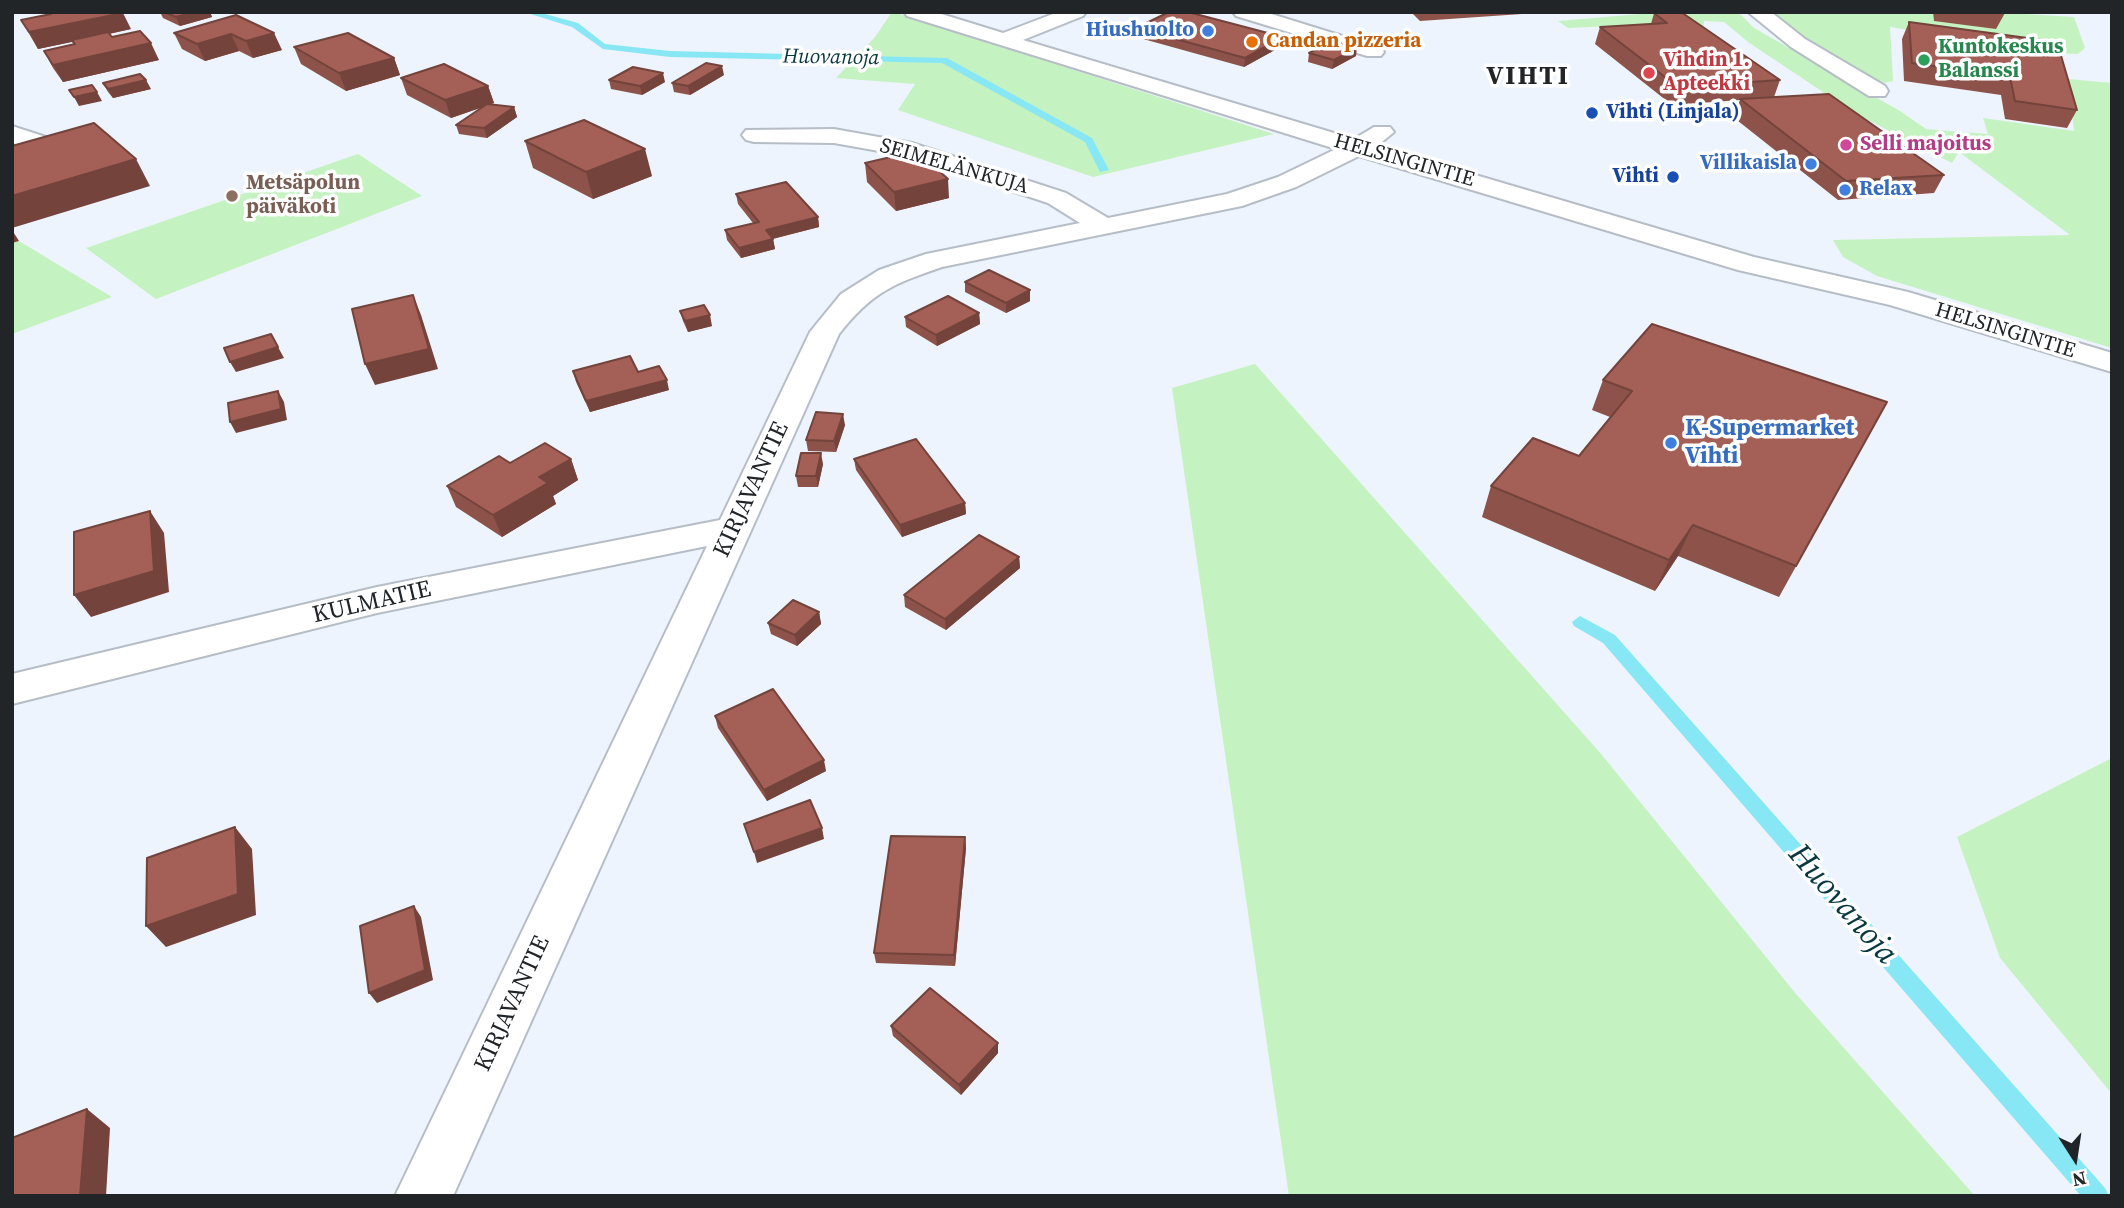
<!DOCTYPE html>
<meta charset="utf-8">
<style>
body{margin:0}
#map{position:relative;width:2124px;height:1208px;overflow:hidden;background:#edf4fd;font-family:"Source Serif 4",serif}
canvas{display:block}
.frame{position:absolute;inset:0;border:14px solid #222528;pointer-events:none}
.north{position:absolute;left:2040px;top:1124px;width:70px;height:70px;-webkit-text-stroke:5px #fff;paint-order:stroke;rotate:168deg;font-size:19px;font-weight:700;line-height:28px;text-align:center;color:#222528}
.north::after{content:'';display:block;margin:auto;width:24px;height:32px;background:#222528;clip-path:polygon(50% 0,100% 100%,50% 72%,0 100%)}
</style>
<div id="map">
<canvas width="2124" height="1208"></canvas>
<div class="frame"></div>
<div class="north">N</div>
</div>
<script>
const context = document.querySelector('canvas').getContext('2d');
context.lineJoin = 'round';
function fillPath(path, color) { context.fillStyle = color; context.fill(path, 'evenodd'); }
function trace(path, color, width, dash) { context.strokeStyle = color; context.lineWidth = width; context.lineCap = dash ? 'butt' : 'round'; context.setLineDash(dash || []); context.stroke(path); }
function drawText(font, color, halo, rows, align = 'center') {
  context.font = font + ' "Source Serif 4",serif'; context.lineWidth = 7; context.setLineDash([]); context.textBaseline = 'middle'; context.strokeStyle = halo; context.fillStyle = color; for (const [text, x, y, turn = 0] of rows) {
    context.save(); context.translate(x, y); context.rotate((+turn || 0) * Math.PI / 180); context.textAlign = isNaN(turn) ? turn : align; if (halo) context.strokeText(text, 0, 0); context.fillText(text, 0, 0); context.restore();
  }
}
const green = new Path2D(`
 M892,12H893L1274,134L1093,177L898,110L915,84L836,78L875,37Z
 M1664,12H1738L1754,28L1900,111L1926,129L1988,134L1983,118L2074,131L2068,79L2112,83V348L1877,276L1843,257L1833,240L2070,235L1959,152L1952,163L1856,114L1748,42L1724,22L1704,21L1703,33L1674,23L1568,28L1558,21Z
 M1766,12H1933L1935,21L1993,12L2074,17L2085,48L2078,54L2049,53L1890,27L1893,81L1883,83L1826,56Z
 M358,154L422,196L156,299L86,248Z
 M19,241L112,297L12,334V243Z
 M1255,364L1602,755L1796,994L1975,1196H1289L1172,388Z
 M2112,758V1094L2000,958L1957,837Z`);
const stream = new Path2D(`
 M524,12H538L578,23L605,44L670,51L947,58L1092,138L1109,170L1100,172L1085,142L942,63L670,57L603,49L572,27Z
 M1580,616L1615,635L2105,1188L2109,1196H2081L1603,643L1574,626L1572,622Z`);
const minor = new Path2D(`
 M904,12H935L1003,33L1058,12H1086L1083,16L1023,40L1354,139L1374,127H1390L1394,132L1377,146L1754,257L1908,292L2112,353V372L1890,305L1738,270L1359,156L1296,187L1242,206L942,267C893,284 872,292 839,334L453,1196H395L707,546L377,613L12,704V674L377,587L720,520L810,332L841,294L879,270L926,254L1080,223L1048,203L907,156L834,143L754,142L746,140L742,135L746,130L834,129L912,143L1066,193L1108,218L1227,194L1278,177L1336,149L907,16Z
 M1233,12H1265L1381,48L1384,52L1381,56H1367L1236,16Z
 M1748,12H1771L1805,39L1885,86L1888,91L1885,96H1869L1791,47Z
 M12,126L49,138L53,143L49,148L41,150L12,143Z`);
const wall = new Path2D(`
 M160,12H210L212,17L180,26L163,18Z
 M1411,12H1551L1420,21Z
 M1933,12L2005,13L1996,29L1934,21Z
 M1654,13L1780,80L1774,97L1944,175L1934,193L1838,200L1733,117L1740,100L1672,105L1595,44L1600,27L1651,24Z
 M236,15L282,50L253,58L239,51L205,61L182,49L174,33Z
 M21,20L131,29L109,34L112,37L159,60L63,82L53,68L44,51L74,45L72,42L38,49Z
 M1909,22L2077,110L2067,128L2005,119L2001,95L1904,81L1902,39Z
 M1136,28L1282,46L1244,67L1136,37Z
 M294,47L394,58L400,75L346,91L301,64Z
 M1309,53L1356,56L1332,69L1308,62Z
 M724,75L690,95L674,92L672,83Z
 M401,78L488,86L494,103L490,104L514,107L517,117L487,138L459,134L456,125L483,107L451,118L407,95Z
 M609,80L665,82L642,95L611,89Z
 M103,83L151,89L113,98L108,92Z
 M525,141L652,176L593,199L533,168Z
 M865,163L949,198L896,211L867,182Z
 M736,194L818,217L819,227L773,239L775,249L741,258L727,240L725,230L753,223L738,204Z
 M965,282L1030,290V301L1006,313L965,292Z
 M680,311L712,326L688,332L683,321Z
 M979,313L980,324L937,346L906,327L905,317Z
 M573,371L638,372L669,390L590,412L576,382Z
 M1603,380L1887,402L1779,597L1678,556L1655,591L1482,517L1491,486L1579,456L1610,417L1592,410Z
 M845,425L836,452L808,451L806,440Z
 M571,459L578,480L553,496L556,504L502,537L456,507L447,486L510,463Z
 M854,459L965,503L966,514L902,537L856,470Z
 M823,464L818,487H798L796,476Z
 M1019,557L1020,568L946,630L905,607L904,595Z
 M819,612L821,624L797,646L771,634L768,623Z
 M715,716L826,771L767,801L718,728Z
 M965,837L966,848L955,966L876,963L874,953Z
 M891,1026L998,1043V1053L961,1095L893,1036Z`);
const shadedWall = new Path2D(`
 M194,12H210L212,17L180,26L176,17Z
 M123,13L131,29L38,49L29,32Z
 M274,33L282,50L253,58L246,41Z
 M231,34L239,51L205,61L197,44Z
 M1283,37L1282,46L1244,67L1245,58Z
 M151,43L159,60L63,82L53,65Z
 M1357,48L1356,56L1332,69L1334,60Z
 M394,58L400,75L346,91L339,73Z
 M722,66L724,75L690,95L688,86Z
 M663,73L665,82L642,95L640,86Z
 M146,80L151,89L113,98L108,89Z
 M488,86L494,103L451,118L445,100Z
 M97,92L102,101L79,106L74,97Z
 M514,107L517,117L487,138L484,128Z
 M645,149L652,176L593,199L586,172Z
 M136,159L150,186L12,228V196Z
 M948,179L949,198L896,211L894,192Z
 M818,217L819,227L767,240L766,230Z
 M12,230L19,241L12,243Z
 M773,239L775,249L741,258L739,248Z
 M1030,290V301L1006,313V303Z
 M413,295L421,315L438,369L375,385L365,364Z
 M979,313L980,324L937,346L936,335Z
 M710,315L712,326L688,332L685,321Z
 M278,347L284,358L236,372L230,362Z
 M667,380L669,390L590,412L586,401Z
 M278,391L284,402L287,420L236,433L230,422Z
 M843,414L845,425L836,452L834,441Z
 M821,453L823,464L818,487L816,476Z
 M571,459L578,480L553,496L556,504L502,537L493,515L539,477Z
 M965,503L966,514L902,537L900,525Z
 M150,511L164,533L169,592L91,617L74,595Z
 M1693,525L1678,556L1655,591L1669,560Z
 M1019,557L1020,568L946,630L945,619Z
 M819,612L821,624L797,646L795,635Z
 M824,760L826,771L767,801L764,790Z
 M235,827L252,849L256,915L166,947L146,926Z
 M822,828L824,839L757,863L754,852Z
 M965,837L966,848L955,966L954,955Z
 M414,906L421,917L433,980L377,1003L369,993Z
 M998,1043V1053L961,1095L959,1085Z
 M87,1109L110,1128L106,1196H80Z`);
const building = new Path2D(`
 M50,12H123V13L29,32L21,20L51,14Z
 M164,12H194L176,17Z
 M1169,12H1188L1283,37L1245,58L1136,28Z
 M1681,12L1780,80L1678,87L1600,27L1667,23L1654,13Z
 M236,15L274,33L246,41L231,34L197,44L174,33Z
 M1909,22L2057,42L2077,110L2015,101L2010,77L1912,63Z
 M140,31L151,43L53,65L44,51L75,44L72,40L108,32L112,37Z
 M348,33L394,58L339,73L294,47Z
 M1333,41L1357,48L1334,60L1309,53Z
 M706,63L722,66L688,86L672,83Z
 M444,64L488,86L445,100L401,78Z
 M633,67L663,73L640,86L609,80Z
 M140,74L146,80L108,89L103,83Z
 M92,85L97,92L74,97L69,90Z
 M1829,94L1944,175L1846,181L1740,99Z
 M487,104L514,107L484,128L456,125Z
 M584,120L645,149L586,172L525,141Z
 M94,123L136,159L12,196V146Z
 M917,151L948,179L894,192L865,163Z
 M786,182L818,217L766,230L773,239L739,248L725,230L759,222L736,194Z
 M989,270L1030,290L1006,303L965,282Z
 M413,295L429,349L365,364L352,309Z
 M948,296L979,313L936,335L905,317Z
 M704,305L710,315L685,321L680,311Z
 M1652,324L1887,402L1796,566L1693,525L1669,560L1491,486L1533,438L1579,456L1632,391L1603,380Z
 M271,334L278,347L230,362L224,348Z
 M630,356L638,372L659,366L667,380L586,401L573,371Z
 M278,391L281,409L230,422L228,403Z
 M816,412L843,414L834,441L806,440Z
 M916,439L965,503L900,525L854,459Z
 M545,443L571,459L539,477L548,483L493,515L447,486L499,456L510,463Z
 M801,453H821L816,476H796Z
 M150,511L154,571L74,595V532Z
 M979,535L1019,557L945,619L904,595Z
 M793,600L819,612L795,635L768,623Z
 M773,689L824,760L764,790L715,716Z
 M810,800L822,828L754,852L744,824Z
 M235,827L238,894L146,926L147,858Z
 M891,836L965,837L954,955L874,953Z
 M414,906L425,970L369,993L360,926Z
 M930,988L998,1043L959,1085L891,1026Z
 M87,1109L80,1196H12V1138Z`);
const markers = [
 [1208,31,7,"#3f7fe0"],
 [1252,42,7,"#e8710a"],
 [1924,60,7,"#2e9e5b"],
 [1649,73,7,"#e0444e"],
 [1592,113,7,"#1a4fb4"],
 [1846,145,7,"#d1479c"],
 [1811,164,7,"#3f7fe0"],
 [1673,177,7,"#1a4fb4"],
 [1845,190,7,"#3f7fe0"],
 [232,196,7,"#8d6e63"],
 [1671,443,7,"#3f7fe0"]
];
const farShopnames = [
 ["Hiushuolto",1194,31],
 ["Villikaisla",1797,164],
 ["Relax",1859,190,"left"]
];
const farFoodnames = [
 ["Candan pizzeria",1266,42]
];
const farLeisurenames = [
 ["Kuntokeskus",1938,48],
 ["Balanssi",1938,72]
];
const farWaternames = [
 ["Huovanoja",831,58,1]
];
const farHealthnames = [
 ["Vihdin 1.",1663,61],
 ["Apteekki",1663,85]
];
const farTransitnames = [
 ["Vihti (Linjala)",1606,113],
 ["Vihti",1659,177,"right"]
];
const farHotelnames = [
 ["Selli majoitus",1860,145]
];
const farStreetnames = [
 ["HELSINGINTIE",1404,161,16],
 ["SEIMELÄNKUJA",954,167,16],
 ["HELSINGINTIE",2005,331,17]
];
const farEducationnames = [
 ["Metsäpolun",246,184],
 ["päiväkoti",246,208]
];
const shopNames = [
 ["K-Supermarket",1685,429],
 ["Vihti",1685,457]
];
const streetNames = [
 ["KIRJAVANTIE",752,490,-65],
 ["KULMATIE",372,603,-13],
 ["KIRJAVANTIE",513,1004,-65]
];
const farDistrictnames = [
 ["VIHTI",1528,77]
];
const nearWaternames = [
 ["Huovanoja",1842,905,49]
];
fillPath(green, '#c5f2c1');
fillPath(stream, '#88e7f4');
trace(minor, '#b6bdc6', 4);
fillPath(minor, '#fff');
fillPath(wall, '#8d534a');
fillPath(shadedWall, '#73433c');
fillPath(building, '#a46056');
trace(building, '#73433c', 2);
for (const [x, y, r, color] of markers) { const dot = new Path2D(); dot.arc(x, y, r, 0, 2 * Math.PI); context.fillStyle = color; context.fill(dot); trace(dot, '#fff', 2.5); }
drawText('bold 21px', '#366cbe', '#fff', farShopnames, 'right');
drawText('bold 21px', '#c56008', '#fff', farFoodnames, 'left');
drawText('bold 21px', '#27864d', '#fff', farLeisurenames, 'left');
drawText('italic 21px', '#08373d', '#fff', farWaternames);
drawText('bold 21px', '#be3a42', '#fff', farHealthnames, 'left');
drawText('bold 21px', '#164399', '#fff', farTransitnames, 'left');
drawText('bold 21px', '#b23c85', '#fff', farHotelnames, 'left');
drawText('21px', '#222528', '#fff', farStreetnames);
drawText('bold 21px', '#785e54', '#fff', farEducationnames, 'left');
drawText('bold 24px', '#366cbe', '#fff', shopNames, 'left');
drawText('24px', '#222528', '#fff', streetNames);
context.letterSpacing = '2px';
drawText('bold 26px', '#222528', '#fff', farDistrictnames);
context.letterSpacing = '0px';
drawText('italic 32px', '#08373d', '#fff', nearWaternames);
</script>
